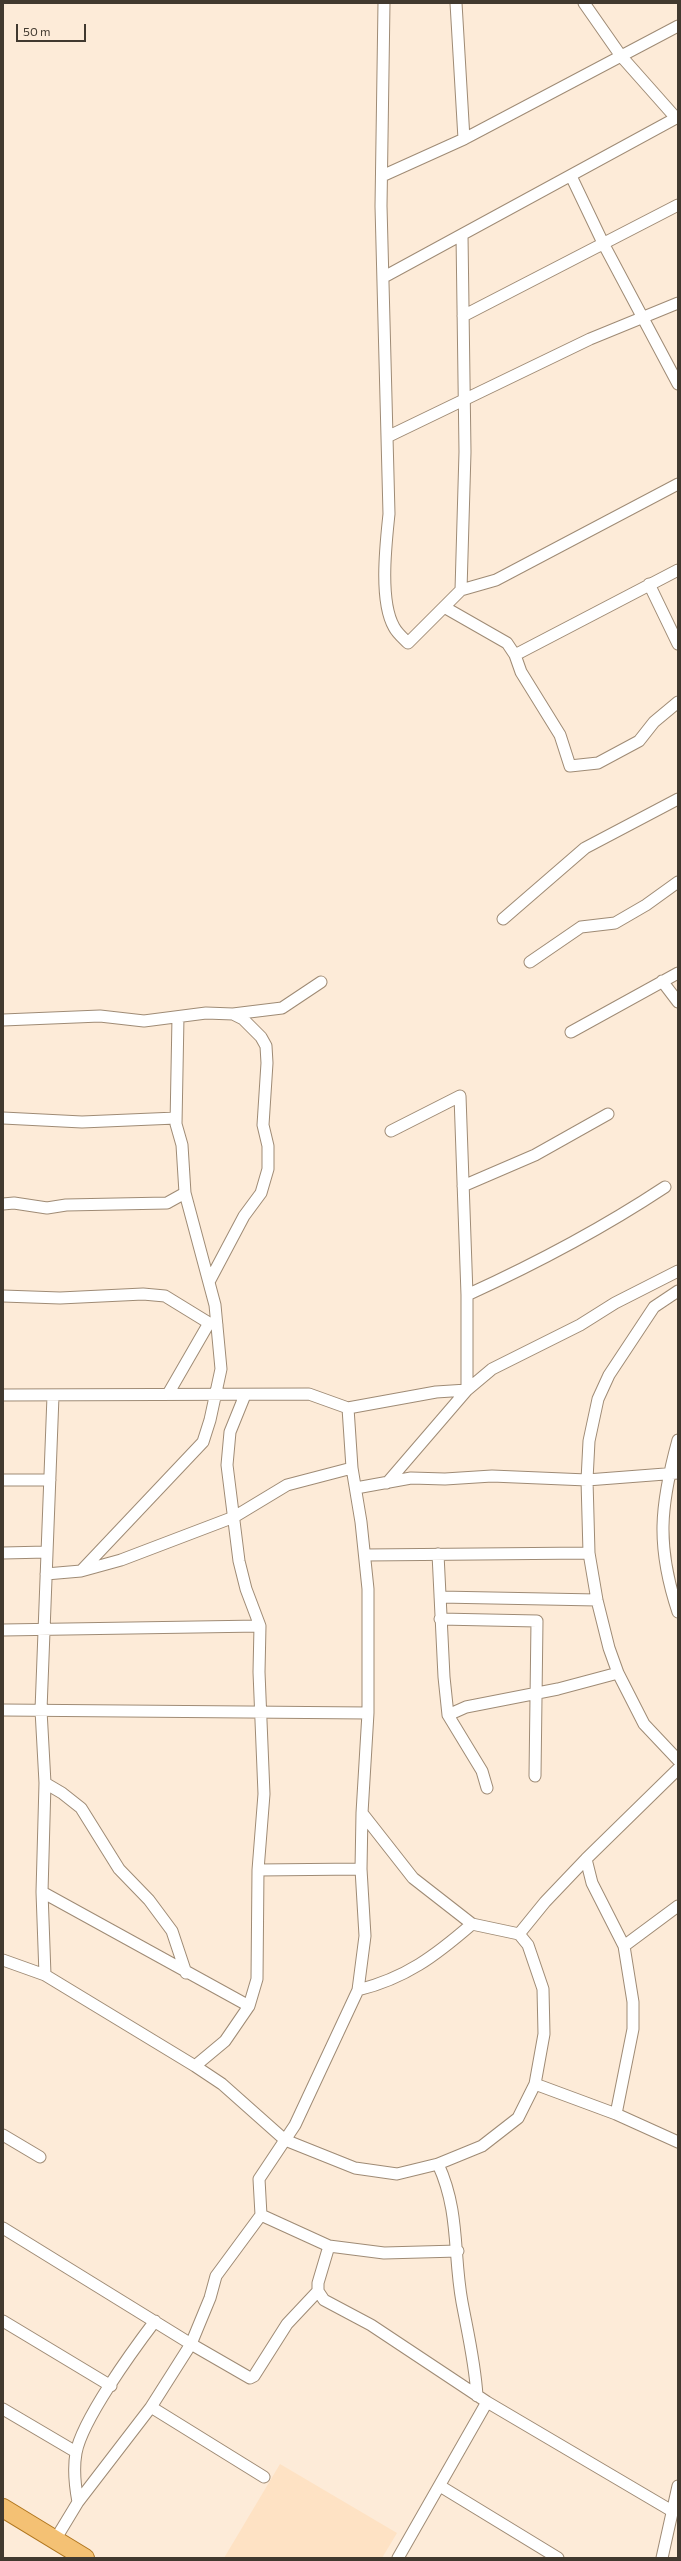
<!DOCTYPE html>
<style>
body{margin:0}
#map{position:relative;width:681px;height:2561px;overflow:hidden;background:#fdebd8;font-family:Commissioner,sans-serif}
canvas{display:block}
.frame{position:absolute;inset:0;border:4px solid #41392f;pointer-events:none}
.scale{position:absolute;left:16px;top:24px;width:70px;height:18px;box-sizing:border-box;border:2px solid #41392f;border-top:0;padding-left:5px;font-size:12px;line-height:14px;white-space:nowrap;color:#41392f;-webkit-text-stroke:3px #fdebd8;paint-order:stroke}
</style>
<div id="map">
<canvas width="681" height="2561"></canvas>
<div class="frame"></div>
<div class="scale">50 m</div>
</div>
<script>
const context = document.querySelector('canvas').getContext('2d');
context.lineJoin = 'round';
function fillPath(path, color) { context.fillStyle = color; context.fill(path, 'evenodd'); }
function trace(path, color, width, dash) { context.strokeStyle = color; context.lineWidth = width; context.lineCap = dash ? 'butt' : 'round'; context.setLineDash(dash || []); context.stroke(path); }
const built = new Path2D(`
 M280,2464L397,2533L382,2558H224Z`);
const street = new Path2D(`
 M384,3L381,206L389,514C386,543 379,601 394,627C397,633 403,638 408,643L461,590L496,580L678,484
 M456,3L464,139
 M584,3L621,56L676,118
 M382,176L464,139L678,26
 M571,176L603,243L678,384
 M384,277L678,117
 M463,316L678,205
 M387,437L590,339L678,303
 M649,584L678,644
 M461,590L465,452L462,235
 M444,607L507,643L515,655L521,672L560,735L570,766L598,763L639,741L654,722L678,702
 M515,655L678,570
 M503,919L585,848L678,799
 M530,962L581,927L615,923L646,905L678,882
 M662,981L678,1002
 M3,1020L100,1016L144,1021L206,1013L233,1014L282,1008L321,982
 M571,1032L678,973
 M3,1118L82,1122L176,1118
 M463,1186L535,1155L608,1114
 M3,1204L14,1203L47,1208L66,1205L167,1203L185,1193
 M209,1282L244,1216L261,1193L268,1169V1146L263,1125L267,1063L266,1046L261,1037L243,1019L233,1014
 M678,1291L654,1307L609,1375L598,1399L589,1441L587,1480L589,1553L597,1600L609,1648L618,1673L644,1724L678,1760
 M467,1295C535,1264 603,1228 665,1187
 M3,1296L60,1298L143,1294L165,1296L209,1323L217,1325
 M168,1394L209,1323
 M3,1395L309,1394L348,1408L436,1392L467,1390L492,1369L580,1325L615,1303L678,1271
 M678,1440C660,1506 656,1546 678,1612
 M3,1480H50
 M387,1483L467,1390V1295L460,1096L391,1131
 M356,1488L411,1478L445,1479L492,1476L587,1480L678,1473
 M3,1553L47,1552
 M438,1554L444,1677L448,1715L482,1771L487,1788
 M366,1555L589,1553
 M81,1571L203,1442L210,1420L221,1369L215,1305L185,1193L182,1145L176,1124L178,1017
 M46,1574L81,1571L121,1560L234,1517L287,1485L352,1468
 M440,1597L597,1600
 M440,1619L537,1621L535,1776
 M3,1630L260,1626
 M3,1710L368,1713
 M448,1715L466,1707L558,1689L618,1673
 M45,1783L62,1793L81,1808L119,1869L149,1900L172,1931L186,1973
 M362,1813L413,1878L472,1924
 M586,1859L592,1883L624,1946L633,2002V2029L616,2114
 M258,1870L361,1869
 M42,1892L249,2006
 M519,1934L545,1902L586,1859L678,1769
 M624,1946L678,1906
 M3,1960L45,1975L195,2066L222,2084L285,2140L355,2168L397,2174L438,2164L482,2146L518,2118L535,2084L544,2034L543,1989L528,1945L519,1934L472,1924C435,1956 406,1978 358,1990
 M45,1975L42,1892L45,1783L41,1710L53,1396
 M195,2066L225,2041L249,2006L257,1979L258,1870L264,1794L259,1672L260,1626L246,1589L239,1561L227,1465L230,1432L245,1395
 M535,2084L616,2114L678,2142
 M3,2135L40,2157
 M438,2164C460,2212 453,2253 462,2302C468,2334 475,2363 477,2396
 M261,2215L329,2246L384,2253L458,2251
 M3,2228L191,2344L250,2378L254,2376L287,2324L318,2291
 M329,2246L318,2283V2291L324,2300L371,2325L487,2402L672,2511
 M3,2321L111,2386
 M151,2407L264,2477
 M3,2409L76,2452
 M440,2486L558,2558
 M78,2502C75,2486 73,2470 76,2453C82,2420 133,2350 155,2321
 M55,2540L78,2502L151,2407L191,2344L210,2298L216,2276L261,2215L259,2179L295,2125L358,1990L365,1936L361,1869L362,1813L368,1713V1589L361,1522L352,1468L348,1408
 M398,2558L487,2402
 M662,2558L678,2486`);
const primary = new Path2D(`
 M3,2508L85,2558`);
fillPath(built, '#fee2c4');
trace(street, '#9f8b75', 13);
trace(primary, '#b0761f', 20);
trace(street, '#fff', 11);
trace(primary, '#f4c174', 18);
</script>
